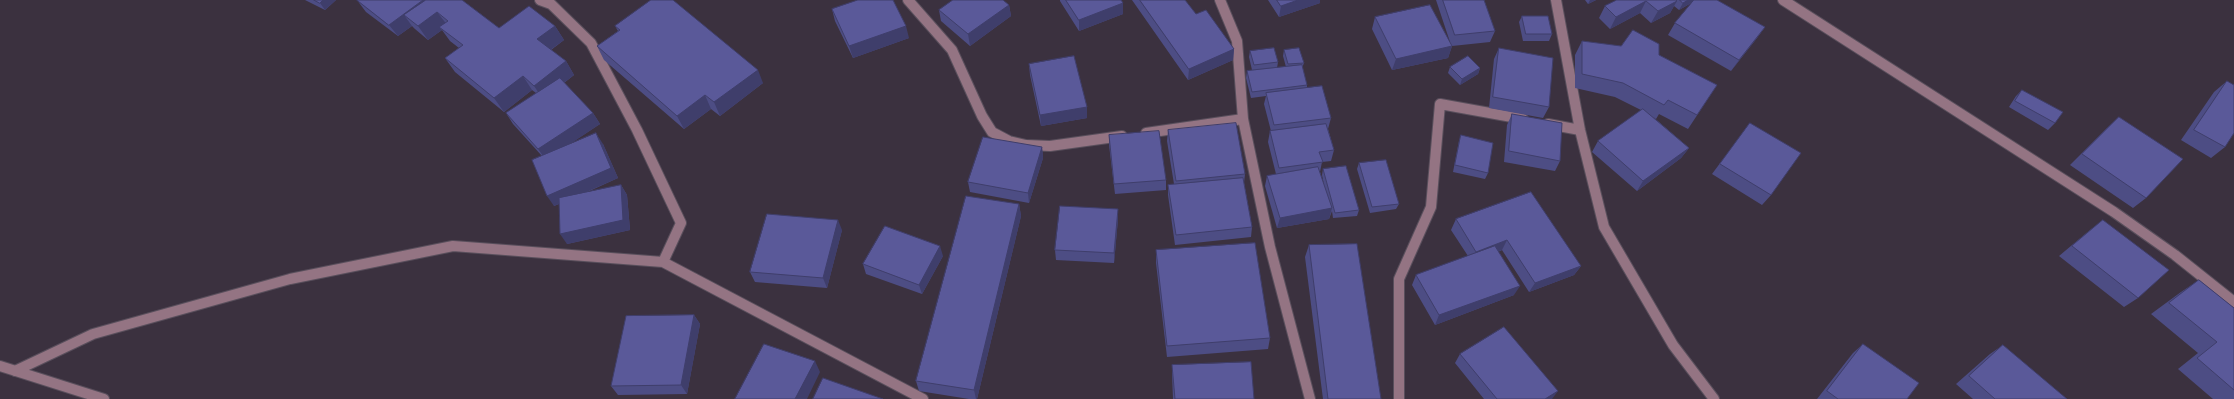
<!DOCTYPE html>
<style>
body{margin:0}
canvas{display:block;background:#3b313f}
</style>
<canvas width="2234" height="399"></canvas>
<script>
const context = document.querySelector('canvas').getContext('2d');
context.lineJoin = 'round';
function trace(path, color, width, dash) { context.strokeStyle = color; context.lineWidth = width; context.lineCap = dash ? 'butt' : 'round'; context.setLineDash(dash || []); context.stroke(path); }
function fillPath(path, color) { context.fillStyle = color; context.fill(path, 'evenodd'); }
const minor = new Path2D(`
 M540,0L551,4L591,43L637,130L681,223L663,262
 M908,0L952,50L982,116L992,132L1009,141L1026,145L1050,146L1122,136
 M1220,0L1237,41L1243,119L1270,247L1310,399
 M1556,0L1580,130L1604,227L1673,345L1714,399
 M1783,0L2114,212L2175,255L2234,302
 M1548,124L1580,130
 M1146,133L1243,119
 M0,366L104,399
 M15,371L93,334L290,279L453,246L663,262L923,399
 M1399,399V279L1431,207L1440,104L1523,119`);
const wall = new Path2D(`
 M305,0H336L325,10Z
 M357,0H462L499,28L555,26L564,40L551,50L566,61L574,75L564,83L593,113L600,124L568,145L603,144L618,178L585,193L621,185L627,195L630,230L567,244L559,204L554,206L542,156L513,124L506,113L536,93L532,90L504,112L455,72L445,58L459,48L450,41L442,30L428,40L415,29L412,26L398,36L366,12Z
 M1060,0H1121L1123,14L1079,31L1060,1Z
 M1132,0H1185L1196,14L1234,49L1233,60L1188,80Z
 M1268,0H1320V3L1279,17Z
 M1436,0H1484L1495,31L1490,42L1452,46L1448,58L1392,70L1372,29L1375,17L1450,42Z
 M1585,0H1596L1588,4Z
 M1617,0H1716L1765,27L1757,38L1731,71L1668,35L1675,23L1693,2L1679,10L1674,6L1670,13L1651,23L1640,13L1610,29L1599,18L1605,6Z
 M1009,5L1011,16L970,46L941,21L939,10Z
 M832,9L909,38L853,58L835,21Z
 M1522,16L1552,34L1549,41H1523L1519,22Z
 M615,26L763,83L720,116L711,109L684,129L604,60L597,46L618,31Z
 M1582,41L1659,55L1717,85L1688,129L1659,114L1656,119L1652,116L1689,148L1681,158L1637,191L1592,152L1598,141L1641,110L1615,97L1575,88V55Z
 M1499,48L1549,107L1543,118L1489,108L1494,59Z
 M1284,50L1304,63L1302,68L1307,85V88L1331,118L1328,129L1334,150L1331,161L1322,162L1320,172L1324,185L1322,175L1323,169L1359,210L1357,216L1333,218L1332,211L1329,219L1277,228L1265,186L1267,176L1276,174L1268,142L1270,131H1271L1264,104L1266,96L1251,98L1246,78L1247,71L1252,70L1249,57L1250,51L1278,62L1277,68L1286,67L1283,56Z
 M1029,64L1087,107V118L1041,126L1030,75Z
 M1450,67L1480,68L1478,74L1460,85L1448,73Z
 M2227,81L2225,147L2211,158L2181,140L2214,92Z
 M2022,90L2055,123L2048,130L2009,107L2016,96Z
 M1512,114L1560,161L1555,171L1504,162L1507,125Z
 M2119,117L2146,198L2133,208L2070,165L2107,128Z
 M1750,123L1771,195L1762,205L1712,174Z
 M1168,130L1245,174L1244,183L1252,227L1251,237L1175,245L1168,195V185L1174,184L1167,141Z
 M1109,135L1166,180V190L1115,194L1109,145Z
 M1461,135L1488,173L1485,179L1453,172L1459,141Z
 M1042,147L1043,158L1029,203L970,192L968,182Z
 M1359,163L1399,204L1396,209L1370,213L1357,169Z
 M1019,204L1021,216L977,399H969L919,391L916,381Z
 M1118,209V219L1114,263L1056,260L1055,250Z
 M1456,219L1581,266L1574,275L1529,292L1502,250L1498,252L1514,295L1435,325L1412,285L1416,275L1468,256L1451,230Z
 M2103,220L2138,298L2124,307L2059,256L2090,230Z
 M842,230L827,288L755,282L750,272Z
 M1309,245L1381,399H1323L1305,257Z
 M1156,250L1270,338L1268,349L1167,357L1156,263Z
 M943,256L922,294L866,274L863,264Z
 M2199,280L2234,308V399H2213L2178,369L2198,353L2151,314L2181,292Z
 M694,315L700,324L687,394L618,395L611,386Z
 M1863,344L1907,399H1817L1853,353Z
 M2003,345L2067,399H1973L1956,384L1990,354Z
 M1460,354L1552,399H1484L1455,363Z
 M1172,365L1254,399H1173L1172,374Z`);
const shadedWall = new Path2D(`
 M323,0H336L325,10L320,3Z
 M423,0H447L404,15L412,26L398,36L389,25Z
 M1298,0H1320V3L1279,17L1281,6Z
 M1590,0H1596L1588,4Z
 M1688,0H1696L1679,10L1683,3Z
 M1646,1L1640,13L1610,29L1616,17Z
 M1677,1L1670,13L1651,23L1658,11Z
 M1123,3V14L1079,31V20Z
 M1009,5L1011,16L970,46L968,34Z
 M437,12L448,26L439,27L442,30L428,40L418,26Z
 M555,26L564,40L546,53L537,39Z
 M906,26L909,38L853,58L849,46Z
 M1765,27L1757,38L1731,71L1739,60Z
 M1452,46L1448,58L1392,70L1396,59Z
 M1234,49L1233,60L1188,80L1189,69Z
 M566,61L574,75L543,99L534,86Z
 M1480,68L1478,74L1460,85L1462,79Z
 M758,70L763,83L720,116L714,102Z
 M523,76L532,90L504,112L494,98Z
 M705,95L711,109L684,129L677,116Z
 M1087,107V118L1041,126L1040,115Z
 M593,113L600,124L546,160L538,149Z
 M596,133L603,144L618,178L554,206L547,196Z
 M1042,147L1043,158L1029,203L1028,193Z
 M1689,148L1681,158L1637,191L1643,181Z
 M621,185L627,195L630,230L567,244L560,234Z
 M1019,204L1021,216L977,399H976L974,390Z
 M1332,208L1329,219L1277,228L1280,218Z
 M1118,209V219L1114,263V253Z
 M838,220L842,230L827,288L823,278Z
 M1507,240L1502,250L1471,262L1476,252Z
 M940,246L943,256L922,294L919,285Z
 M1581,266L1574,275L1529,292L1535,283Z
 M1520,286L1514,295L1435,325L1439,315Z
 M694,315L700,324L687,394L681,385Z
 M815,361L820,372L807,399H795Z
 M1558,391L1552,399H1545Z`);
const building = new Path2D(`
 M314,0H323L320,3Z
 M357,0H423L389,25Z
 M426,0H462L499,28L529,6L555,26L537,39L566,61L534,86L523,76L494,98L445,58L463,45L439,27L448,21L437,12L418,26L404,15Z
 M651,0H673L758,70L714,102L705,95L677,116L597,46L620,30L615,26Z
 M858,0H893L906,26L849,46L832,9Z
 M953,0H1003L1009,5L968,34L939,10Z
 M1066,0H1121L1123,3L1079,20Z
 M1140,0H1185L1196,14L1206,10L1234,49L1189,69Z
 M1277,0H1298L1281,6Z
 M1443,0H1484L1495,31L1455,35Z
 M1617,0H1676L1677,1L1658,11L1646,1L1616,17L1605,6Z
 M1680,0H1688L1683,3Z
 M1694,0H1717L1765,27L1739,60L1675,23Z
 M1430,5L1452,46L1396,59L1375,17Z
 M1522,16H1548L1552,34H1526Z
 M1633,30L1659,44V55L1717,85L1697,115L1668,100L1664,105L1623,83L1582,74V41L1621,46Z
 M1274,48L1278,62L1254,65L1250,51Z
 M1299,48L1304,63L1288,64L1284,50Z
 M1499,48L1553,58L1549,107L1493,97Z
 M1074,56L1087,107L1040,115L1029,64Z
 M1468,56L1480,68L1462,79L1450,67Z
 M1302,65L1307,85L1252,92L1247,71Z
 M560,78L593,113L538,149L506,113Z
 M2227,81L2234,85V133L2225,147L2194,130Z
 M1322,86L1331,118L1274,125L1266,93Z
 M2022,90L2063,112L2055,123L2015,101Z
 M1643,109L1689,148L1643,181L1598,141Z
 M1512,114L1562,123L1560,161L1509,151Z
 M2119,117L2183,159L2146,198L2082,154Z
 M1236,123L1245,174L1176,181L1168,130Z
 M1750,123L1801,153L1771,195L1720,164Z
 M1326,124L1334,150L1319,152L1323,162L1279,168L1270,131Z
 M1159,131L1166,180L1114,184L1109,135Z
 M596,133L611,168L547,196L532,160Z
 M1461,135L1493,143L1488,173L1455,165Z
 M983,137L1042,147L1028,193L968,182Z
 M1386,160L1399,204L1372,207L1359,163Z
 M1346,166L1359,210L1335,213L1323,169Z
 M1318,167L1332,208L1280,218L1267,176Z
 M1243,178L1252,227L1176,235L1168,185Z
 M621,185L623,220L560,234L559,198Z
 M1531,192L1581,266L1535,283L1507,240L1476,252L1456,219Z
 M966,196L1019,204L974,390L916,381Z
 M1060,206L1118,209L1114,253L1055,250Z
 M767,214L838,220L823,278L750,272Z
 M2103,220L2169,270L2138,298L2072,246Z
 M885,226L940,246L919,285L863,264Z
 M1255,243L1270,338L1167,346L1156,250Z
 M1357,244L1381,399H1328L1309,245Z
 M1495,246L1520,286L1439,315L1416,275Z
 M2199,280L2234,308V390L2197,358L2217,342L2169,303Z
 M694,315L681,385L611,386L626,316Z
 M1504,327L1558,391L1545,399H1497L1460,354Z
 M764,344L815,361L795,399H735Z
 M1863,344L1919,383L1907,399H1838L1827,391Z
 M2003,345L2067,399H1995L1969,376Z
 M1251,362L1254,399H1175L1172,365Z
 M823,378L883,399H813Z`);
trace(minor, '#594f5c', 12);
trace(minor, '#947483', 10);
fillPath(wall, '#4d4d84');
fillPath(shadedWall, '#3f3e6b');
fillPath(building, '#5a5999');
trace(building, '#3f3e6b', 1);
</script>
